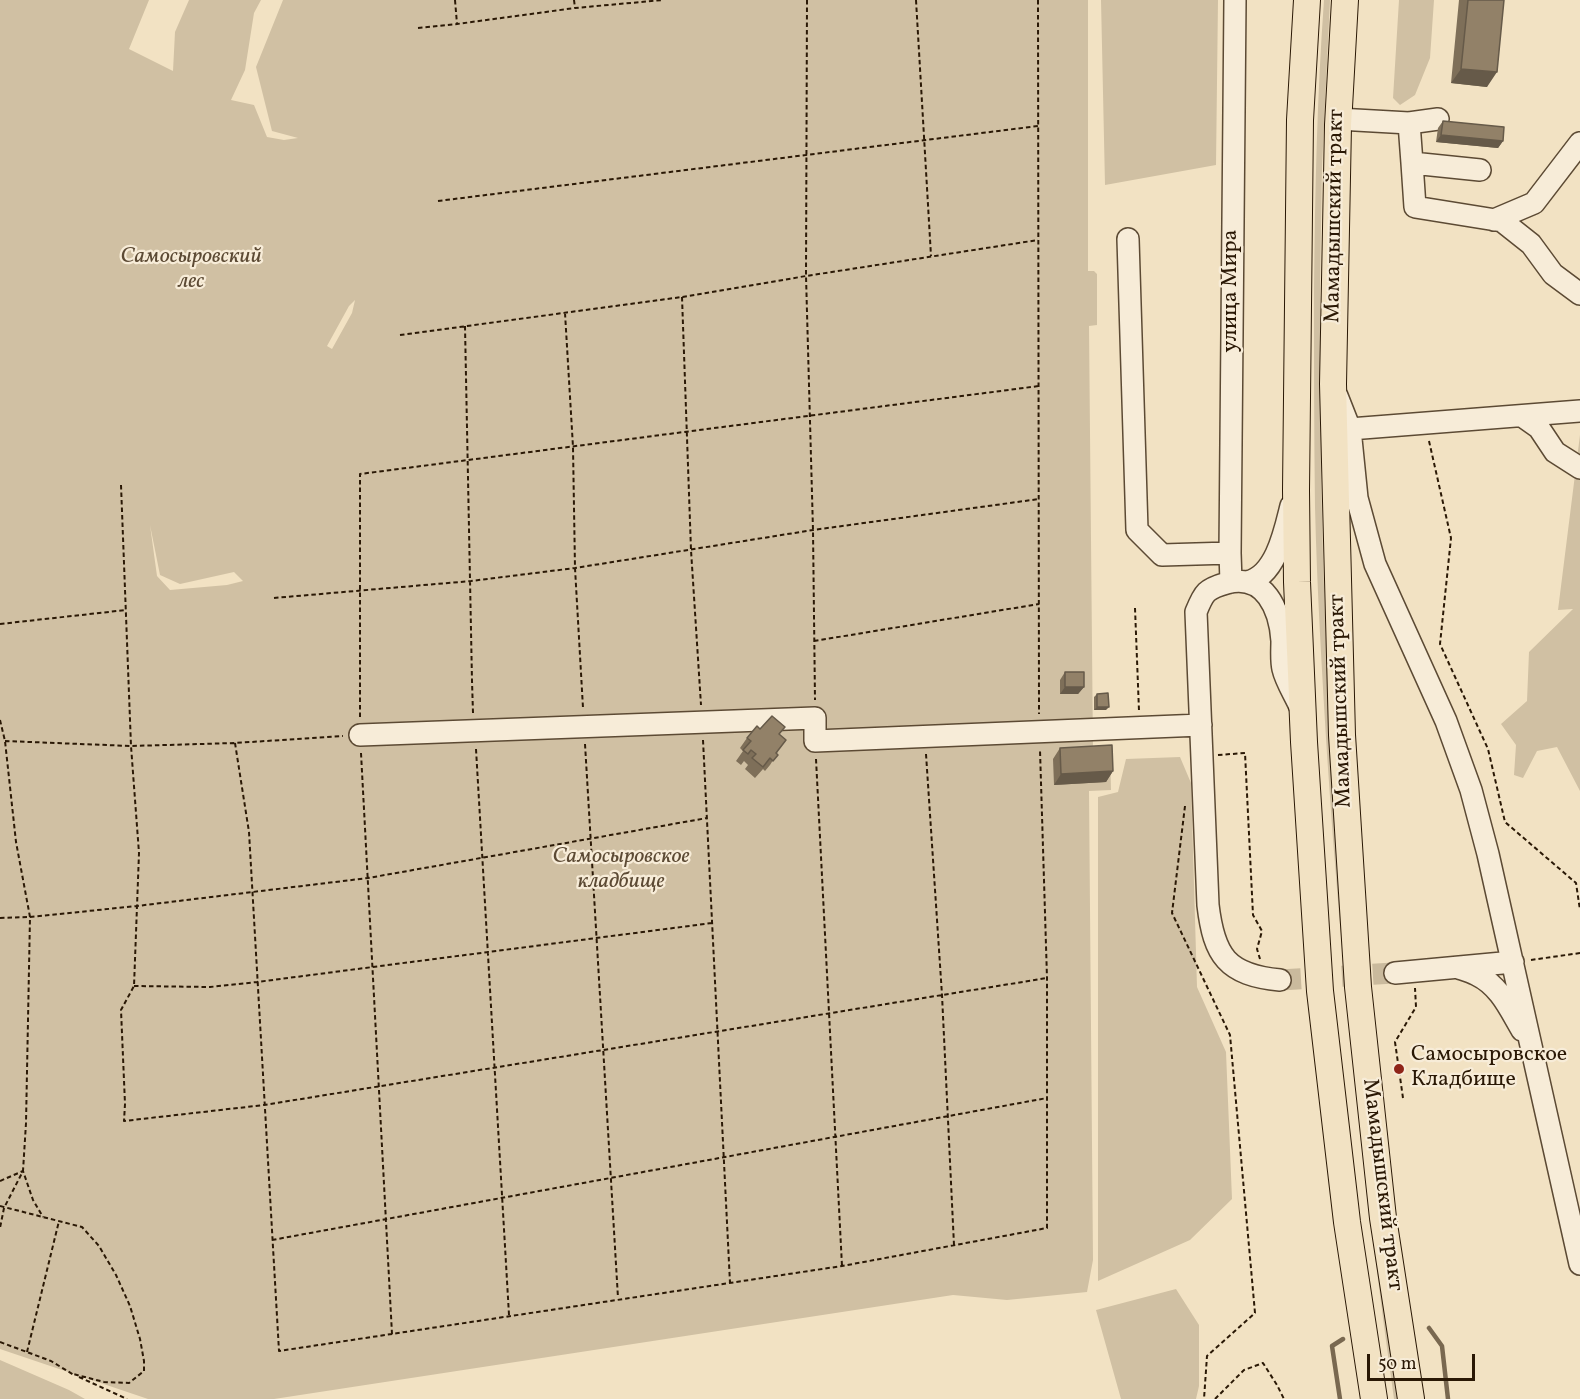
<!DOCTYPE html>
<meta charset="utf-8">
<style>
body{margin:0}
#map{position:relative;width:1580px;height:1399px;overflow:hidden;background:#f2e2c3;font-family:Vollkorn,serif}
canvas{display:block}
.scale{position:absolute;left:1367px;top:1354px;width:108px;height:27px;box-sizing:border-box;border:3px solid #2a1805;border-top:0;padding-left:8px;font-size:18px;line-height:21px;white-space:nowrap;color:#2a1805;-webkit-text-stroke:4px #f7ecd8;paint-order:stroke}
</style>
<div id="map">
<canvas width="1580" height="1399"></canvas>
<div class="scale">50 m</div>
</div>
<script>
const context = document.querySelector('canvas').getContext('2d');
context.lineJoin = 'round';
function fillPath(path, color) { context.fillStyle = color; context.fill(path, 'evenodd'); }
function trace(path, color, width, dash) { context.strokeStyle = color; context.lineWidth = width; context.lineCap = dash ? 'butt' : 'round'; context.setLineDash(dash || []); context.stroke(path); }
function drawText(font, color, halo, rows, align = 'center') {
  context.font = font + ' Vollkorn,serif'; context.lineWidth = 4.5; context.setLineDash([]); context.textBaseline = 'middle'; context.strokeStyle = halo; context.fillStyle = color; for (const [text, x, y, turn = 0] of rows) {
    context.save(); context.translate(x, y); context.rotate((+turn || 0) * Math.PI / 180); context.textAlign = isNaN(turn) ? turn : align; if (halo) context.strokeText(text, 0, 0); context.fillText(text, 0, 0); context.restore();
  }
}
const green = new Path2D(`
 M0,0H149L129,49L173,71L175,32L189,0H261L254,13L245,70L231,100L254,105L267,137L284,140L298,138L272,131L256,67L283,0H1088V271H1094L1097,274V325L1089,326L1093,752L1110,751L1111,790L1089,791L1093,1260L1087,1292L1007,1300L953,1295L274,1399H148L0,1349ZM355,300L352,313L332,349L327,346L349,306ZM150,525L160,575L180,584L234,572L243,581L227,585L170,590L157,576Z
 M1101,0H1218L1216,165L1105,185Z
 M1324,0H1330L1322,167L1320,290L1321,477L1323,559L1326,643L1341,853L1400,1399H1394C1364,1185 1341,970 1327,754C1322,672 1317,590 1315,507C1314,435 1314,362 1314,289C1315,193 1317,96 1324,0Z
 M1399,0H1434L1430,58L1415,95L1400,105L1393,98Z
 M1580,435V791L1557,747L1537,751L1523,778L1514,775L1516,745L1501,724L1527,701L1529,652L1573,609L1558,610Z
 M1180,757L1191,783L1197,987L1226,1052L1232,1199L1190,1240L1098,1281V797L1118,792L1126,759Z
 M1176,1289L1199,1325V1386L1196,1399H1121L1096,1310Z
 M0,1360L69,1390L85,1399H0Z`);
const stream = new Path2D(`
 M1429,1328L1442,1346L1448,1399
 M1340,1399L1332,1346L1343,1339`);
const minorTunnel = new Path2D(`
 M1280,980L1395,973`);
const path = new Path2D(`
 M455,0L457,24
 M574,0L575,8
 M807,0L806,276L813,530L815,700
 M916,0L931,256
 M1038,0L1039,714
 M418,28L457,24L575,8L663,0
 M438,201L1038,126
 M682,297L691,550L701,705
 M565,313L573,447L575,568L583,708
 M465,326L472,681L473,713
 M400,335L682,297L806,276L1038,240
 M1429,441L1451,538L1440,644L1488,749L1505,822L1576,883L1580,910
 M121,485L131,746L139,853L134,986L121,1010L125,1104L124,1121L264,1105L1047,978
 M274,598L471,581L575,568L813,530L1039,499
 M1135,608L1139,711
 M0,624L126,610
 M814,641L1039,604
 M360,717V474L1039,386
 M0,720L5,741L16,842L30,917L26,1123L23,1171L4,1208L0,1228
 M703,740L730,1283
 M5,741L131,746L235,743L343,736
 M235,743L249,832L279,1351L842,1266L1047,1228V978L1040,750
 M585,744L618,1298
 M476,749L509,1315
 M361,753L392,1334
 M926,754L942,995L954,1245
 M1218,755L1245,753L1253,915L1262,931L1257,949L1260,959
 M816,759L842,1266
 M1185,806L1172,913L1230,1035L1255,1313L1207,1356L1204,1399
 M0,918L30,917L137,906L368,878L707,818
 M1531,960L1580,953
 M134,986L210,987L257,982L712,923
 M1403,1098L1395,1042L1416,1007L1415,988
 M0,1181L23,1171L33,1200L43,1217
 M0,1206L82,1227L99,1246L116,1275L130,1306L140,1339L144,1361V1371L129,1383L104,1382L73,1374
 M272,1240L1047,1098
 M0,1342L51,1361L74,1375
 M27,1352L59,1221
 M79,1377L127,1399
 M1215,1399L1244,1370L1263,1363L1277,1385L1284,1399`);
const minor = new Path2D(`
 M1338,119L1409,123L1438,119
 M1409,123L1412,163L1480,170
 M1412,163L1415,207L1502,221L1531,244L1553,274L1580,294
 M1494,220L1534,203L1580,143
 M1128,239L1137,530L1162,555L1230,553
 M1337,396L1350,429L1357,498L1375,564L1446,721L1471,790L1488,854L1580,1264
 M1522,416L1539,428L1555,452L1580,468
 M1350,429L1580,411
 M1231,582L1230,553L1235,0
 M1247,582C1276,576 1285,530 1291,506
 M360,735L815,718V741L1201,725
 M1459,968C1465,970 1472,972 1477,975C1500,986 1510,1010 1522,1030
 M1395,973L1513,962
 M1280,980C1227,975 1214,956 1208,905L1196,612C1204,592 1206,589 1227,583C1265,573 1280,610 1282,641C1282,650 1281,660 1283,669C1286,682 1295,695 1300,707`);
const major = new Path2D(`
 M1307,0L1300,120L1296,490L1297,582L1304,742L1320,991L1347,1222L1374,1399
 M1345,0L1338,125L1333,384L1342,735L1358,987L1383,1218L1411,1399`);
const wall = new Path2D(`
 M1459,0H1504L1487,87L1451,83Z
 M1443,121L1503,141L1498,148L1436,142L1438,128Z
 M1065,672L1084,687L1078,694H1060V680Z
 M1097,694L1106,710H1094V697Z
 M780,735L777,754L770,765L765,771L763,769L755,778L745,769L748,765L744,761L741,765L736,761L743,751L740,748L747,738Z
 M1060,748L1113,771L1106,782L1054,785L1053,759Z`);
const shadedWall = new Path2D(`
 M1461,69L1497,72L1487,87L1451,83Z
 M1441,135L1503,141L1498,148L1436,142Z
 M1065,687H1084L1078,694H1060Z
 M1097,707H1109L1106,710H1094Z
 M1113,771L1106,782L1054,785L1061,774Z`);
const building = new Path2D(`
 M1468,0H1504L1497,72L1461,69Z
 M1443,121L1504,127L1503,141L1441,135Z
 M1065,672H1084V687H1065Z
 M1108,693L1109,707H1097V694Z
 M772,716L785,727L779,734L786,740L776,753L778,755L773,761L770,758L763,767L752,758L756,754L751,750L748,754L743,750L751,741L747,738L757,726L760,729Z
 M1112,745L1113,771L1061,774L1060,748Z`);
const markers = [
 [1399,1069,6,"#8f2418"]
];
const streetNames = [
 ["Мамадышский тракт",1336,216,-89],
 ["улица Мира",1232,291,-90],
 ["Мамадышский тракт",1342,701,-92],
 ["Мамадышский тракт",1381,1185,83]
];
const parkNames = [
 ["Самосыровский",191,258],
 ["лес",191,283],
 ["Самосыровское",621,858],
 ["кладбище",621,883]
];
const poiNames = [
 ["Самосыровское",1411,1056],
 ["Кладбище",1411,1081]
];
fillPath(green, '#d0c0a3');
trace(stream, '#796850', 4.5);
trace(minorTunnel, '#caba9d', 21, [21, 10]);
trace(minor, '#5c4a34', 24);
trace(major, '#2a1805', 28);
trace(path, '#2a1805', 2, [4.5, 3]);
trace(minor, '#f7ecd8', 21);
trace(major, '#f2e2c3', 26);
fillPath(wall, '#7e6f59');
fillPath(shadedWall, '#665a49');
fillPath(building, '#928168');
trace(building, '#665a49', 1.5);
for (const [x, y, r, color] of markers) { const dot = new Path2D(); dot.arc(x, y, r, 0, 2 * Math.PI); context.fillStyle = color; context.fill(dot); trace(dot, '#f7ecd8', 2); }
drawText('22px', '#2a1805', '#f7ecd8', streetNames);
drawText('italic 22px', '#5c4a34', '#f7ecd8', parkNames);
drawText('22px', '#2a1805', '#f7ecd8', poiNames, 'left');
</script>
